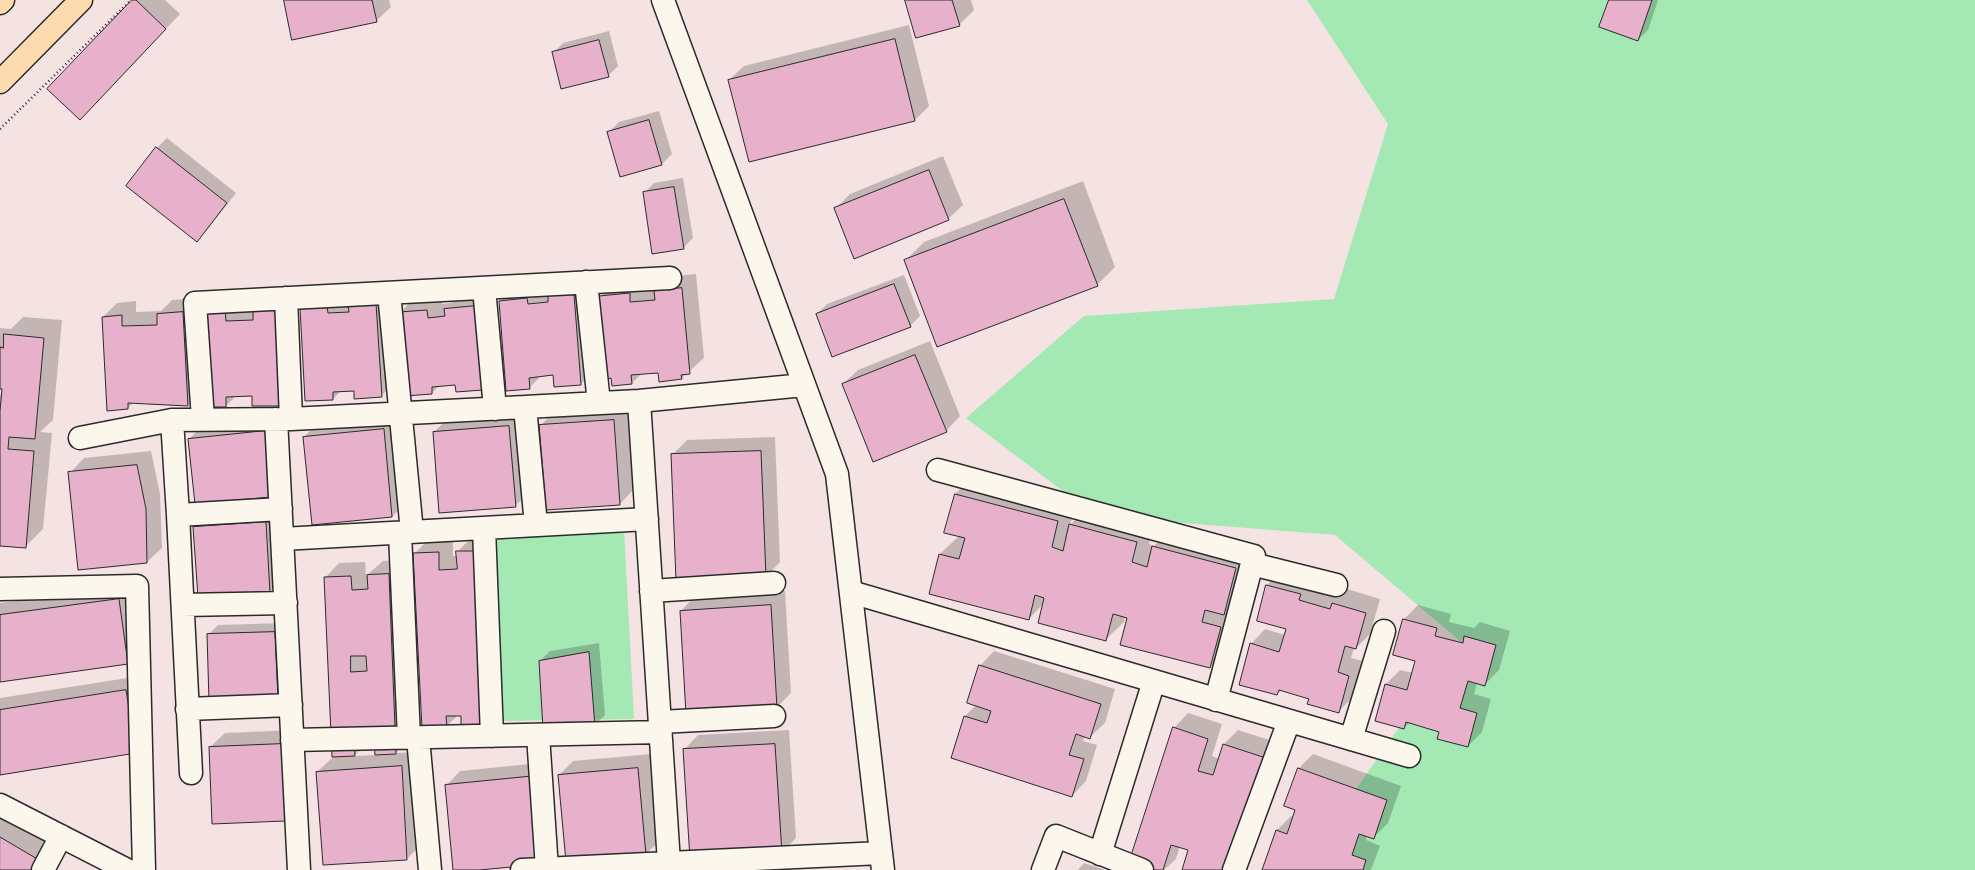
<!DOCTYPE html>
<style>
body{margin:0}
canvas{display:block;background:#f5e2e2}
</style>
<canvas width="1975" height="870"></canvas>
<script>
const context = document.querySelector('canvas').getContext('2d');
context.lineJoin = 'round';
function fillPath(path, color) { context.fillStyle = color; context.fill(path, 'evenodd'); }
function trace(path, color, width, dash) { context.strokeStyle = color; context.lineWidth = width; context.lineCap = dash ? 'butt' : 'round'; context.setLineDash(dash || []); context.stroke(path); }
const green = new Path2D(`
 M1307,0H1975V870H1299L1460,641L1335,535L1096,516L966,418L1084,316L1334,299L1388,124Z
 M624,529L634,719L501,721L494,538Z`);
const shadow = new Path2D(`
 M133,0H165L180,14L94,105Z
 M285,0H389L391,7L376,21Z
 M906,0H971L974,10L959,25Z
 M1610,0H1658L1648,30L1638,40Z
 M909,25L929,106L915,120L750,161L729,80L744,66Z
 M609,31L618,66L608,76L553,53L563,43Z
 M659,111L672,154L662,164L609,132L619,122Z
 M167,138L236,193L207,230L197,240L157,148Z
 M943,156L963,205L948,219L835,209L850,194Z
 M683,178L693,238L683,248L644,193L654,183Z
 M1083,181L1115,267L1097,285L906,260L924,242Z
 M696,274L704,358L682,378L659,372L642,373L632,383L600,297L614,282Z
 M904,275L920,316L910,326L817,314L827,304Z
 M588,280L595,369L581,384L554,374L542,375L529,388L500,301L514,287Z
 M390,289L396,381L381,396L355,390L341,391L333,399L301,308Z
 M491,292L456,384L440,385L432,393L400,313L414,298L442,296V304L451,303L460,295Z
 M197,298L202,391L188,405L134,402L128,408L103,317L117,303L136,301V312L161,311L172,300Z
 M254,307L253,395H237L225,407L206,308Z
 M23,317L62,320L53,420L40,432L52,433L43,529L25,547L0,545V394L2,395L3,388H0V328L11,329Z
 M930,341L960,416L946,431L843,384L858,370Z
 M628,406L634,489L620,504L547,509L540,426L555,411Z
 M523,412L530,492L515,506L434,432L448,418Z
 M398,415L406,502L392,517L304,437L318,423Z
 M274,422L270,496L189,439L199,429Z
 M775,437L780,562L766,576L672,455L687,440Z
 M151,451L160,494L162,548L147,562L79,569L70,473L84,458Z
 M974,476L1076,503L1070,525L1089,507L1154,524L1149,544L1154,546L1171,529L1254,550L1228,649L1210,667L1125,616L1124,622L1105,640L1043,604L1029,619L940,554L959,536L955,494Z
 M275,513L280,582L270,592L199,596L194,527L204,517Z
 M472,537H491L462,715H458L447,726L414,554L429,539L453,538V556H458L457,552Z
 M403,560L411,739L396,753L416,752L421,844L407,859L324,864L317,772L333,757L325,578L339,563L365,562L366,576L383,561ZM375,739L376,755L354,756L369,741Z
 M1282,571L1313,586L1342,594L1347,589L1380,599L1370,634L1356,648H1354L1351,658L1363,661L1353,697L1338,712L1310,698L1282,690L1277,694L1251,644L1265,629L1285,635L1287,629L1258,620L1267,585Z
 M133,585L128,663L0,681V603Z
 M785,591L791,693L777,707L687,713L681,611L695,596Z
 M1418,605L1451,614L1449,622L1474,628L1480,622L1510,631L1499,670L1484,685L1477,683L1474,694L1491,699L1482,732L1468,746L1440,731L1410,722L1404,728L1386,684L1400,670L1413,673L1416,660L1404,619Z
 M285,623L287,688L277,698L208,635L218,625Z
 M599,643L605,715L595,725L540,661L550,651Z
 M994,651L1115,689L1105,723L1090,737L1085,736L1083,741L1097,745L1086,781L1072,796L965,716L976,705L980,666Z
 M140,676L150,738L0,774V698Z
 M1188,713L1222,724L1212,756L1219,759L1224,744L1238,730L1282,744L1183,870L1189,850L1180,846L1176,859L1164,870H1151L1174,728Z
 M296,730L299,805L285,820L210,747L225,733Z
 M789,730L796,838L782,852L684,750L698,735Z
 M652,754L660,840L645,855L559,775L573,761Z
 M1313,754L1401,786L1388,823L1373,838L1367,836L1366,840L1380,846L1371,870H1263L1277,830L1291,816L1294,817L1296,809L1298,769Z
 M550,762L558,848L544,863L454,870L446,786L460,771Z
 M0,815L57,848L45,870H0Z
 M1084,863L1105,870H1078Z`);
const building = new Path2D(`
 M132,0H136L166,29L80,120L47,89Z
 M284,0H372L377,22L292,40Z
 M905,0H952L960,26L916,38Z
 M1609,0H1652L1638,41L1599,27Z
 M895,39L915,121L749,162L728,80Z
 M599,40L609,77L561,89L552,52Z
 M649,120L662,165L620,177L607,132Z
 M156,147L227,203L197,242L126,186Z
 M929,170L949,220L854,259L834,208Z
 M674,187L684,249L652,254L643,192Z
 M1064,199L1098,286L937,347L904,260Z
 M894,284L911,327L832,357L816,314Z
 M682,288L690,374L681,375L682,379L659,382L658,373L631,375L632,384L612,386L611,378L607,379L599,296L630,293V302L655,300L654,291Z
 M574,294L581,385L554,387L553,375L529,378L530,389L506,391L499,301L527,298L528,304L548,302V296Z
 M376,303L382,397L354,399V391L333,392V400L305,401L300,308L327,306L328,313L349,312L348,305Z
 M278,306L281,406H252V396L226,397V407H207L205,308L225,307L226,321L253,320V307Z
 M476,306L483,390L456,392L455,385L432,387V394L405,396L399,312L427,310L428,318L445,316L444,309Z
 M183,312L188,406L128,403V409L107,411L102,317L122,315V326L157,325V314Z
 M4,334L44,338L35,439L9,437L8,449L34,451L26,548L0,546V411L2,389H0V347L3,348Z
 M915,355L947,432L873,462L842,384Z
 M614,420L620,505L546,510L539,425Z
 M509,426L516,507L439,513L433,432Z
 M384,429L392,517L312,525L303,437Z
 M265,431L271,497L195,504L188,439Z
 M761,451L766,577L676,581L671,454Z
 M137,465L146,509L147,563L78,570L68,472Z
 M955,494L1058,521L1052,547L1063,551L1069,524L1137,542L1132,562L1147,567L1152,546L1236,568L1224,615L1205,610L1202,622L1221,627L1210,668L1120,645L1127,618L1113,614L1106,641L1038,623L1044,598L1035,595L1029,620L929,594L939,554L959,559L965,538L944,533Z
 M266,522L270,593L198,597L193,527Z
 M456,551H477L485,726L461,727V716H446L447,727L422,728L413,553L439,552V570L457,569Z
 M389,574L396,754L375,755L374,740H354L355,756L332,757L324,577L351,576L352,590L368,589L367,575ZM351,656H366L367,671L351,672Z
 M1266,585L1301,594L1299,600L1330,609L1332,603L1366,613L1356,649L1345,646L1338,672L1349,676L1339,713L1307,704L1309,699L1279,690L1277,695L1239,685L1250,643L1279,652L1286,629L1257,621Z
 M119,599L128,664L0,682V615Z
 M771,605L777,708L686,714L680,611Z
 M1403,619L1437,628L1435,636L1463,643L1464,636L1496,645L1485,686L1468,681L1460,708L1477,713L1468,747L1437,739L1439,732L1406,722L1404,729L1375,721L1385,684L1407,690L1415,661L1393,655Z
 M275,632L278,699L209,701L207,634Z
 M589,652L595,726L543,729L539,661Z
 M979,665L1101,704L1090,739L1076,734L1069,755L1084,759L1072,797L951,758L964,716L987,723L991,711L967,703Z
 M126,690L136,753L0,775V710Z
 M1173,727L1208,739L1198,771L1213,775L1223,744L1269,759L1232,870H1182L1188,850L1171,845L1163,870H1148L1129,863Z
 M282,744L285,821L212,824L209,747Z
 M775,744L782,853L690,859L683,749Z
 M402,766L407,860L323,865L316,772Z
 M638,768L646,855L566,862L558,775Z
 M1298,768L1387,800L1374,839L1359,834L1352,855L1366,860L1363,870H1262L1276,830L1287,834L1295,810L1284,806Z
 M536,776L544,864L479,870H453L445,785Z
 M0,837L44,863L40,870H0Z`);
const path = new Path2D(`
 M0,129L131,0`);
const minor = new Path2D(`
 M663,0L837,474L883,870
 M586,282L599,403
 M484,288L495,409
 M389,293L412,532
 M286,298L291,419
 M525,407L536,525
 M203,419L195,303L670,278
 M276,419L299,870
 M172,420L178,515L281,509
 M80,438L172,420L291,419L525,407L639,401L804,385
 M938,470L1254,556L1216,700
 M178,515L191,773
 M484,528L492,736
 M400,533L409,738
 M282,539L647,519
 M1252,564L1336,585
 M0,589L137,586L144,870
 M651,591L774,583
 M851,592L1409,756
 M183,605L286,603
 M187,709L291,705
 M660,722L774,716
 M538,735L547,869
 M418,738L430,870
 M1351,739L1384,631
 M292,740L661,732
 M0,805L127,870
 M1100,854L1154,681
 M669,863L881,853
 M43,870L61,836
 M522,870L669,863L639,401
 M1043,870L1056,836L1142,870
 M1234,870L1289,721`);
const major = new Path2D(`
 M0,3L3,0
 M0,82L81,0`);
fillPath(green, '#a4e8b4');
fillPath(shadow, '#0003');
fillPath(building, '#e7b1cb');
trace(building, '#2b2b2b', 1);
trace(minor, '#2b2b2b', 25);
trace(major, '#2b2b2b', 25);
trace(path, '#2b2b2b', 2.5, [1, 3]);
trace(minor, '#fbf7ec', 22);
trace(major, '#fedbac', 22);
</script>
